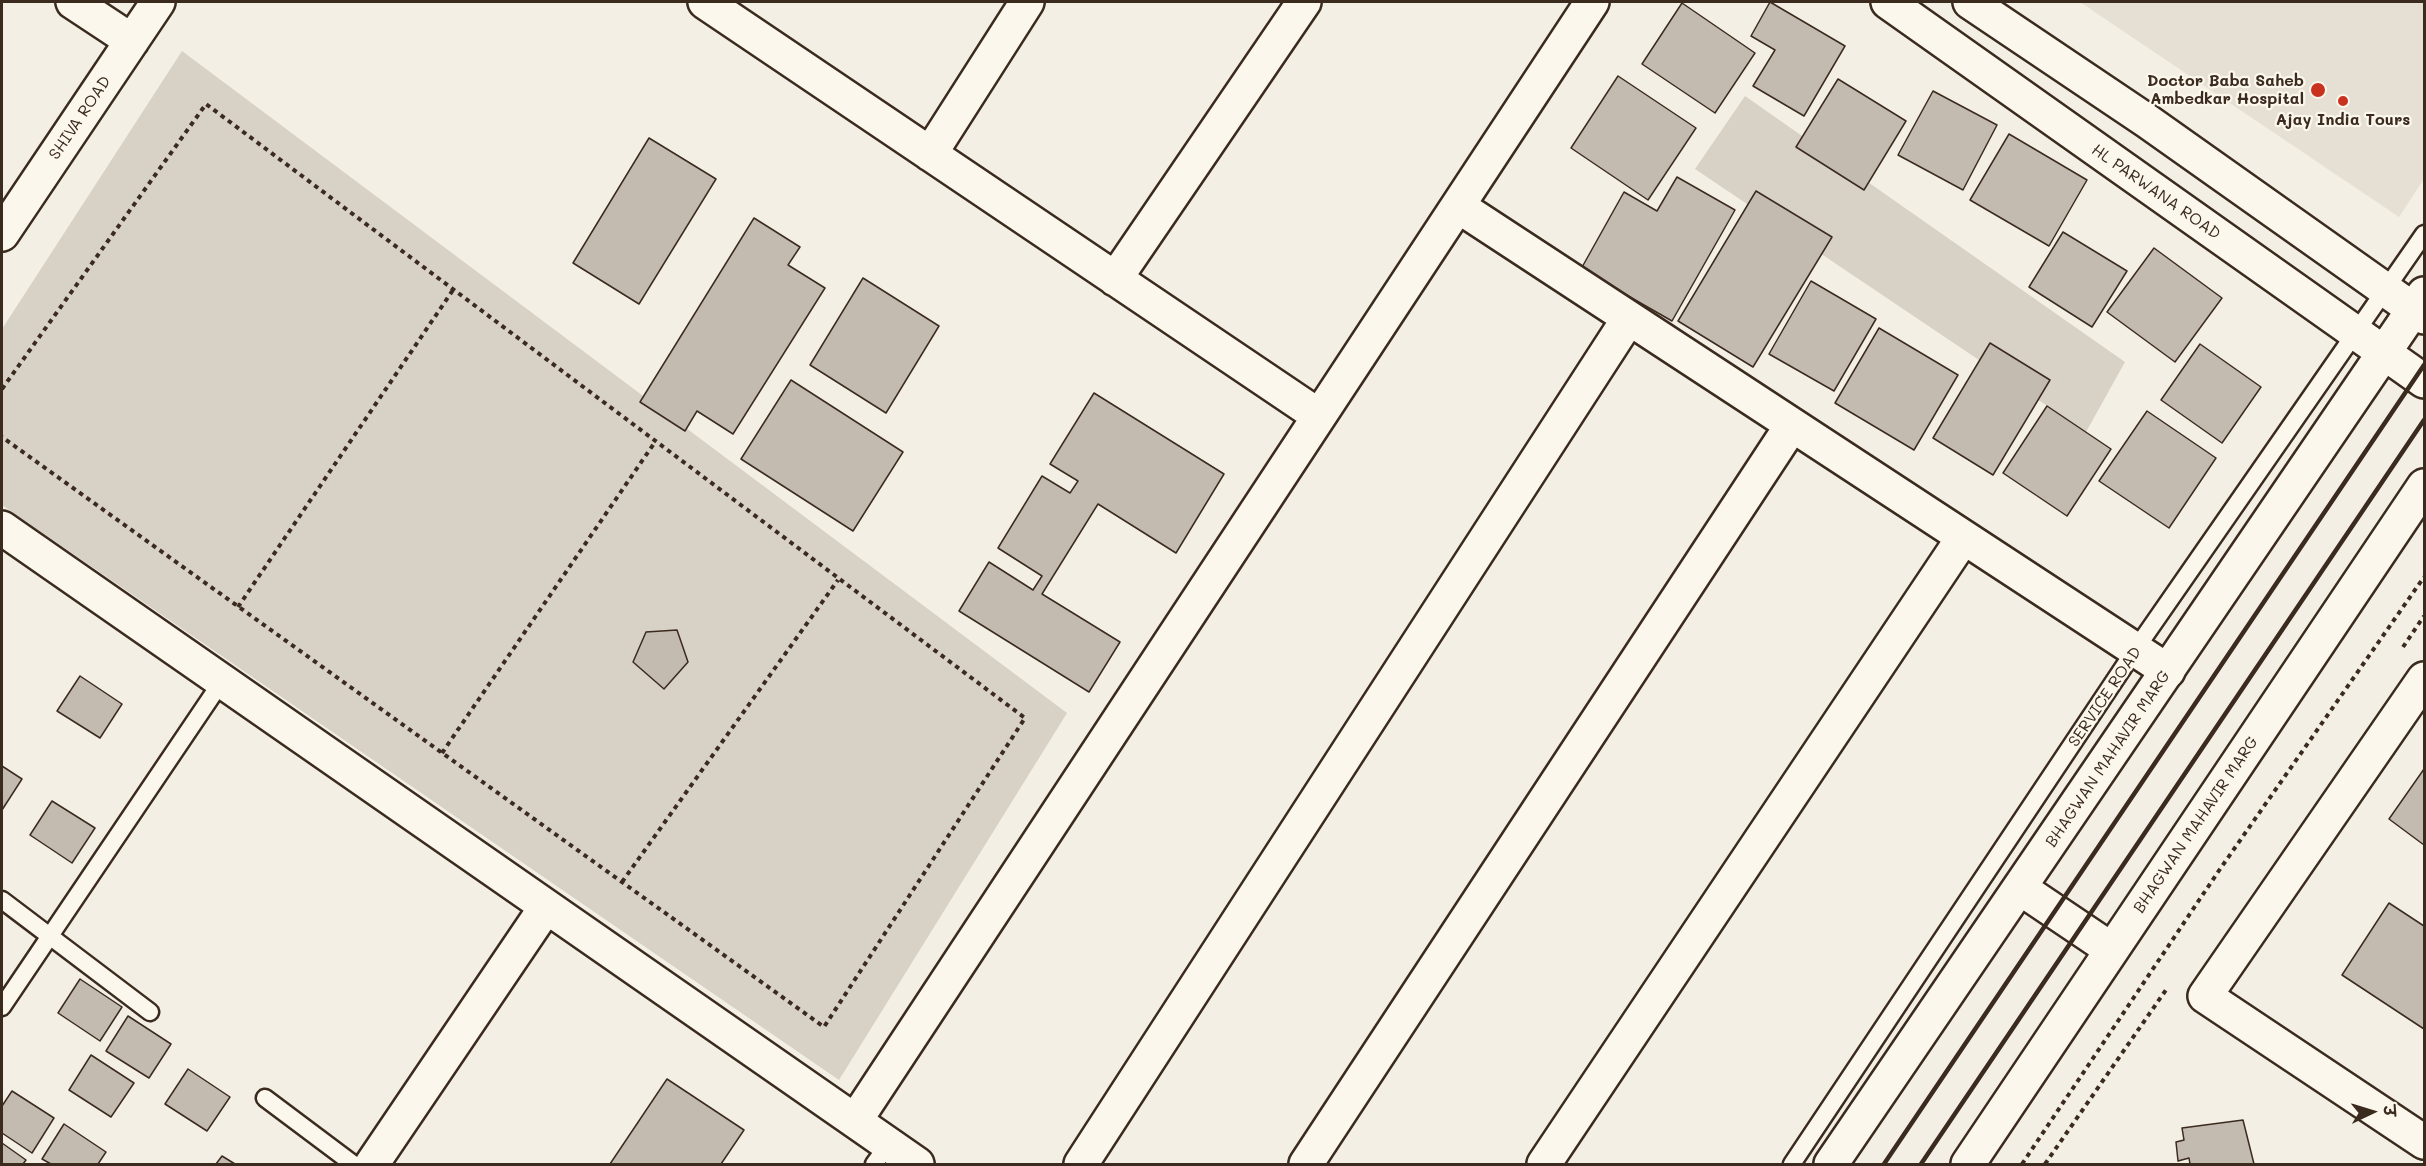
<!DOCTYPE html>
<meta charset="utf-8">
<style>
body{margin:0}
#map{position:relative;width:2426px;height:1166px;overflow:hidden;background:#f3efe4;font-family:Mali,"Playpen Sans Deva",sans-serif}
canvas{display:block}
.frame{position:absolute;inset:0;border:3px solid #3b2a1e;pointer-events:none}
.north{position:absolute;left:2342px;top:1082px;width:60px;height:60px;-webkit-text-stroke:4px #fbf7ec;paint-order:stroke;rotate:86deg;font-size:16px;font-weight:700;line-height:24px;text-align:center;color:#3b2a1e}
.north::after{content:'';display:block;margin:auto;width:21px;height:27px;background:#3b2a1e;clip-path:polygon(50% 0,100% 100%,50% 72%,0 100%)}
</style>
<div id="map">
<canvas width="2426" height="1166"></canvas>
<div class="frame"></div>
<div class="north">उ</div>
</div>
<script>
const context = document.querySelector('canvas').getContext('2d');
context.lineJoin = 'round';
function fillPath(path, color) { context.fillStyle = color; context.fill(path, 'evenodd'); }
function trace(path, color, width, dash) { context.strokeStyle = color; context.lineWidth = width; context.lineCap = dash ? 'butt' : 'round'; context.setLineDash(dash || []); context.stroke(path); }
function drawText(font, color, halo, rows, align = 'center') {
  context.font = font + ' Mali,sans-serif'; context.lineWidth = 4.5; context.setLineDash([]); context.textBaseline = 'middle'; context.strokeStyle = halo; context.fillStyle = color; for (const [text, x, y, turn = 0] of rows) {
    context.save(); context.translate(x, y); context.rotate((+turn || 0) * Math.PI / 180); context.textAlign = isNaN(turn) ? turn : align; if (halo) context.strokeText(text, 0, 0); context.fillText(text, 0, 0); context.restore();
  }
}
const built = new Path2D(`
 M2080,2H2424V179L2399,217Z`);
const green = new Path2D(`
 M182,51L1067,713L839,1080L2,505V329Z
 M1745,96L2125,362L2086,432L1695,169Z`);
const building = new Path2D(`
 M1770,2L1845,46L1804,116L1753,86L1775,50L1751,36Z
 M1682,3L1755,53L1715,113L1642,64Z
 M1618,76L1696,128L1648,200L1571,148Z
 M1838,79L1906,121L1864,190L1796,147Z
 M1933,91L1997,125L1963,190L1898,155Z
 M2009,134L2087,180L2049,246L1970,200Z
 M649,138L716,179L639,304L573,263Z
 M1677,177L1735,210L1672,321L1581,269L1624,192L1657,211Z
 M1756,191L1832,237L1753,367L1678,321Z
 M754,218L800,247L788,265L825,288L733,434L697,411L685,431L640,402Z
 M2063,232L2127,271L2092,327L2029,287Z
 M2154,248L2222,298L2175,362L2107,312Z
 M863,278L939,326L886,413L810,365Z
 M1811,281L1876,319L1834,391L1769,354Z
 M1879,328L1958,375L1914,450L1835,403Z
 M1990,343L2050,380L1993,475L1933,438Z
 M2200,344L2261,387L2222,443L2161,400Z
 M791,380L903,452L853,531L741,459Z
 M1094,393L1224,474L1176,553L1098,504L1042,594L1120,642L1089,692L959,611L989,562L1033,590L1042,576L998,548L1042,476L1070,493L1078,481L1050,464Z
 M2047,406L2111,449L2067,516L2003,473Z
 M2147,411L2216,458L2169,528L2099,481Z
 M677,630L688,662L664,689L633,662L646,632Z
 M80,676L122,704L100,738L57,711Z
 M2,766L22,779L2,810Z
 M2424,769V845L2389,819Z
 M52,801L95,828L72,863L30,835Z
 M2389,903L2424,926V1029L2342,975Z
 M80,979L122,1007L100,1041L58,1013Z
 M128,1016L171,1044L149,1078L106,1051Z
 M91,1055L134,1083L111,1117L69,1090Z
 M188,1069L230,1097L207,1131L165,1104Z
 M667,1079L744,1130L721,1164H610Z
 M12,1091L54,1118L32,1153L2,1133V1106Z
 M2243,1120L2254,1164H2190L2189,1158L2178,1161L2176,1142L2184,1140L2182,1128Z
 M64,1124L106,1152L98,1164H51L42,1159Z
 M2,1143L26,1160L23,1164H2Z
 M222,1156L235,1164H216Z`);
const path = new Path2D(`
 M2,389L206,104L1025,718L824,1027L2,437
 M238,607L453,290
 M2403,647L2424,616
 M442,753L655,442
 M622,882L838,580
 M2022,1164L2218,872L2424,577
 M2045,1164L2168,987`);
const lane = new Path2D(`
 M2,900L150,1012
 M2,1007L222,681
 M265,1098L353,1164
 M874,1164L888,1145
 M1792,1164L2135,650L2424,234`);
const street = new Path2D(`
 M73,2L132,41
 M705,2L1319,416
 M930,154L1027,2
 M1458,206L2168,671
 M2,234L158,2
 M1115,279L1304,2
 M2,528L917,1164
 M2424,679L2205,996L2424,1142
 M855,1121L1592,2
 M372,1164L546,907
 M1081,1164L1629,318
 M1306,1164L1792,425
 M1544,1164L1963,538`);
const secondary = new Path2D(`
 M1888,2L2424,381
 M1970,2L2147,121L2424,317
 M2020,888L2112,950
 M1831,1164L2424,294
 M1968,1164L2424,486`);
const rail = new Path2D(`
 M1884,1164L2424,365
 M1921,1164L2424,420`);
const markers = [
 [2318,90,8,"#c8321e"],
 [2343,101,6,"#c8321e"]
];
const poiNames = [
 ["Doctor Baba Saheb",2304,81],
 ["Ambedkar Hospital",2304,99],
 ["Ajay India Tours",2343,120,"center"]
];
const streetNames = [
 ["SHIVA ROAD",80,118,-56],
 ["HL PARWANA ROAD",2156,192,35],
 ["SERVICE ROAD",2105,697,-56],
 ["BHAGWAN MAHAVIR MARG",2108,759,-56],
 ["BHAGWAN MAHAVIR MARG",2196,825,-56]
];
fillPath(built, '#e5dfd4');
fillPath(green, '#d8d1c6');
fillPath(building, '#c3bbb0');
trace(building, '#3b2a1e', 1.5);
trace(lane, '#3b2a1e', 21);
trace(street, '#3b2a1e', 38);
trace(secondary, '#3b2a1e', 38);
trace(path, '#3b2a1e', 4, [4.5, 4.5]);
trace(lane, '#fbf7ec', 16);
trace(street, '#fbf7ec', 33);
trace(secondary, '#fbf7ec', 33);
trace(rail, '#3b2a1e', 4.5);
for (const [x, y, r, color] of markers) { const dot = new Path2D(); dot.arc(x, y, r, 0, 2 * Math.PI); context.fillStyle = color; context.fill(dot); trace(dot, '#fbf7ec', 2); }
drawText('bold 16px', '#3b2a1e', '#fbf7ec', poiNames, 'right');
drawText('16px', '#3b2a1e', '#fbf7ec', streetNames);
</script>
